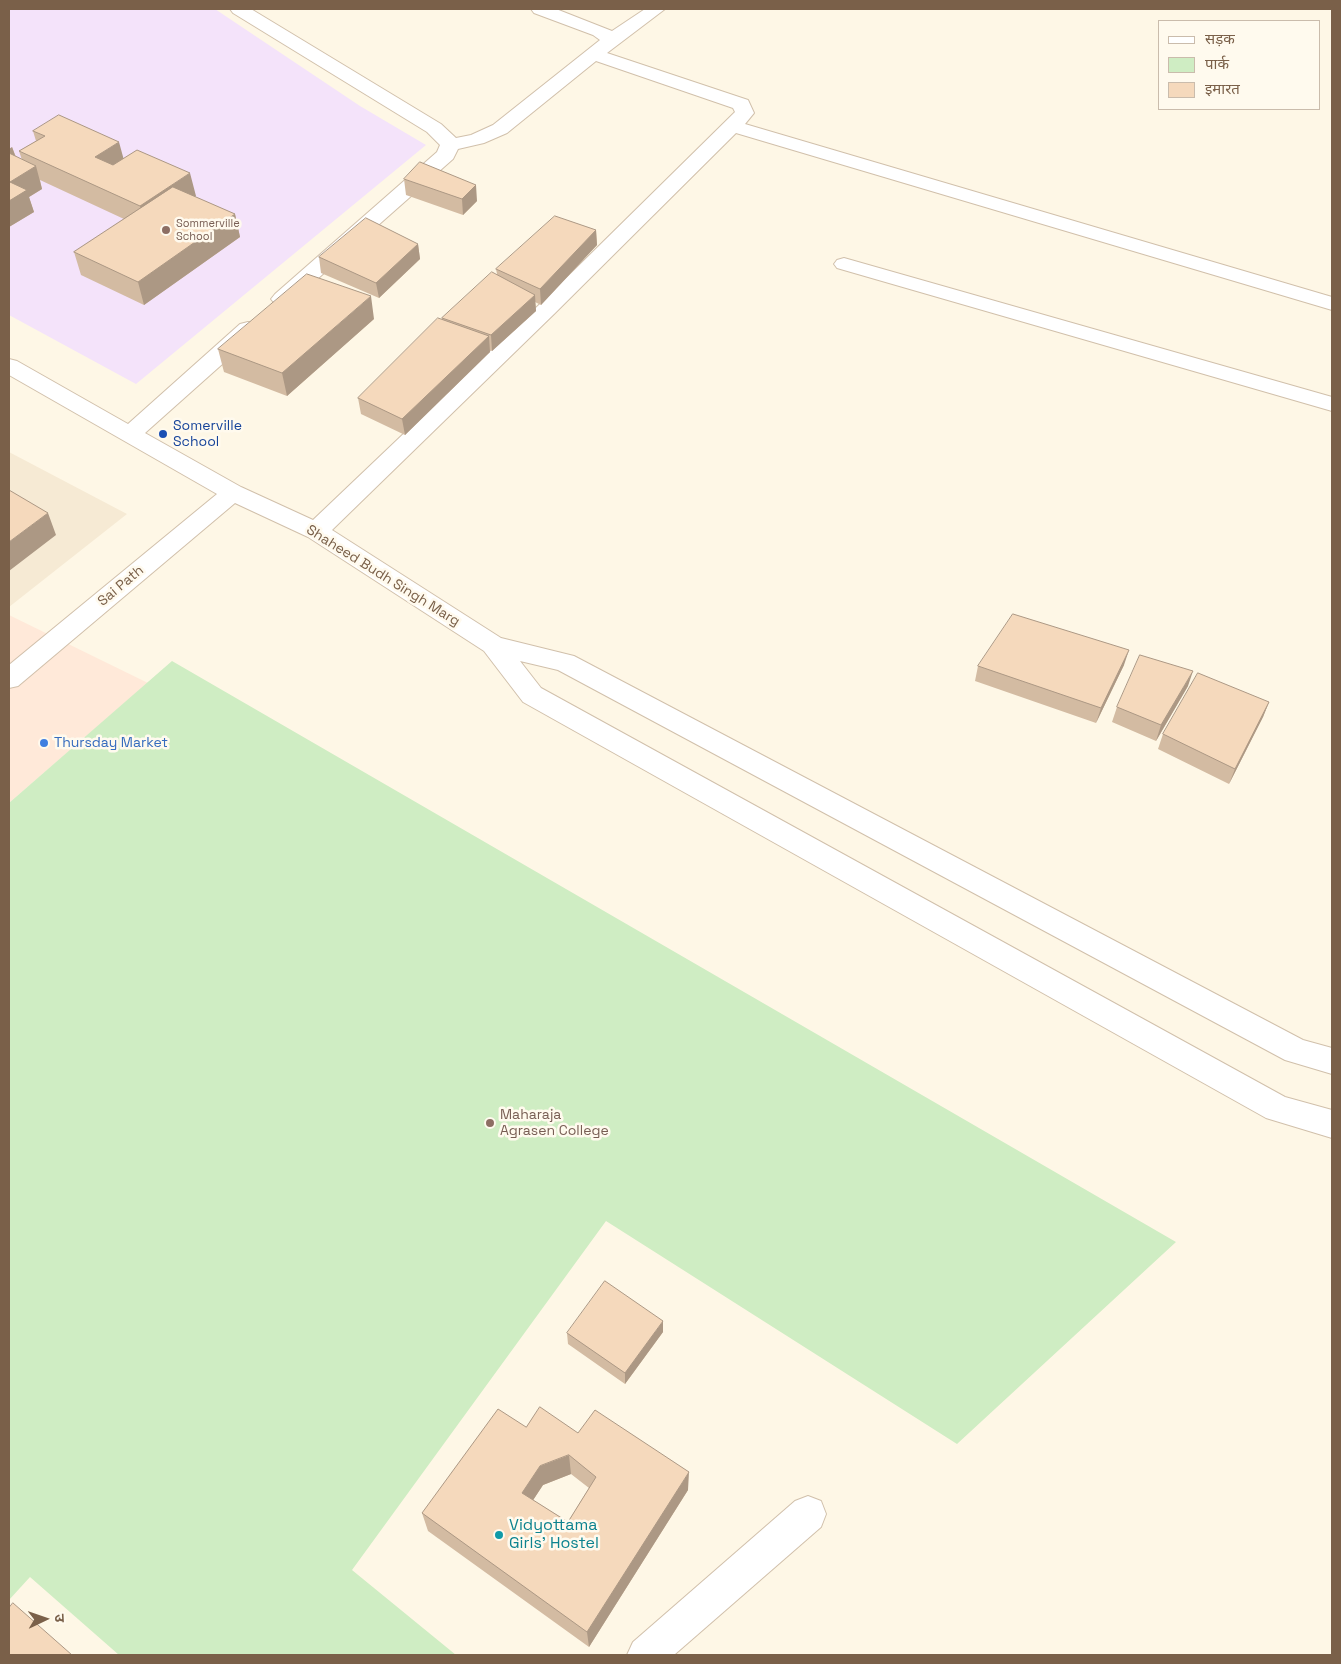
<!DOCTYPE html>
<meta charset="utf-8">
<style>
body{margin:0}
#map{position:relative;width:1341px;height:1664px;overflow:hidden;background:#fef7e6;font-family:"Space Grotesk","Noto Sans Devanagari",sans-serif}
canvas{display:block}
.frame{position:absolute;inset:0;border:10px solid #7a6049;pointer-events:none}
.legend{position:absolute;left:1158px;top:20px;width:162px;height:90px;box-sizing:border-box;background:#fffaee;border:1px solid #cabcac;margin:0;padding:6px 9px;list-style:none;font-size:15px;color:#7a6049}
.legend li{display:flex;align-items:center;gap:10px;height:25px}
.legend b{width:25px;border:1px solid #cabcac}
.north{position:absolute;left:20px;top:1594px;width:50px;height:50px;-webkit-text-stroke:4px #fffaee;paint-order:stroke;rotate:87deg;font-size:14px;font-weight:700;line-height:20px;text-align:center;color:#7a6049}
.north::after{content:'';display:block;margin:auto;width:18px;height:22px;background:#7a6049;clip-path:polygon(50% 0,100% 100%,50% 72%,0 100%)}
</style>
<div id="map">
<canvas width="1341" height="1664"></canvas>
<div class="frame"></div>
<ul class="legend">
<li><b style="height:6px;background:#fff"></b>सड़क</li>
<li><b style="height:14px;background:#cfedc3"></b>पार्क</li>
<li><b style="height:14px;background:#f5d9bc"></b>इमारत</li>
</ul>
<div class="north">उ</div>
</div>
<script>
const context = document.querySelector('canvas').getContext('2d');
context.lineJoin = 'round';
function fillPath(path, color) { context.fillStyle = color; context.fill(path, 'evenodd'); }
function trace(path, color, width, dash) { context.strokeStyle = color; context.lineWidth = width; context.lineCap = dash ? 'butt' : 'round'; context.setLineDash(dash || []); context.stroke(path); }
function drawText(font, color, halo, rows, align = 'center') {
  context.font = font + ' "Space Grotesk",sans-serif'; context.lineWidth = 5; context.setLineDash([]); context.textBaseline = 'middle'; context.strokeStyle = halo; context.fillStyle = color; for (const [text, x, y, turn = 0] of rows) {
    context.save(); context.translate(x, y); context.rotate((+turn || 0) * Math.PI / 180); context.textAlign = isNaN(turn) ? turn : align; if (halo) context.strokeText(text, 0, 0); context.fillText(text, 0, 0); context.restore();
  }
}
const residential = new Path2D(`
 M9,452L127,514L9,607Z`);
const commercial = new Path2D(`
 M9,615L148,683L9,803Z`);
const education = new Path2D(`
 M9,9H215L360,106L426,145L136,384L9,315Z`);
const green = new Path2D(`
 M172,661L1176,1242L957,1444L606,1221L352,1570L456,1655H119L30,1577L9,1600V803Z`);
const lane = new Path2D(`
 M808,1496L821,1501L826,1514L821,1527L674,1655H627L633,1642L795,1501Z`);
const street = new Path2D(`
 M230,9H251L441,124L456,138L471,135L493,125L600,40L593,35L534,13L531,9H556L612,31L645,9H665L607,53L748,100L754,113L745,124L1332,297V310L736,133L554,314L332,530L501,638L574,656L1303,1040L1332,1048V1074L1285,1060L558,670L520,661L541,688L1285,1097L1332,1110V1138L1266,1118L523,702L484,651L308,537L235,503L18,686L9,688V665L217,494L9,375V359L17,361L128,424L240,324L248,322L256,324L259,329L256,334L145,433L241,487L313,520L540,304L735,112L733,108L596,61L507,133L484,143L458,149L453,159L289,304L282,305L275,304L271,299L275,294L437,152L440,145L427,132L233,13Z
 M844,258L1332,397V411L837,268L834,264L837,260Z`);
const wall = new Path2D(`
 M33,131L123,158L196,196L194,197L235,214L240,237L144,305L81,275L74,252L124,219L40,180L42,189L29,197L34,212L9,227L12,147L16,157L22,160L19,151L36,141Z
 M404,179L477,201L463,215L406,195Z
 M596,230L597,245L541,305L535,302L536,311L492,351L490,350V352L405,435L361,414L358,398L442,320V318L497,274L496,269Z
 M418,244L420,259L379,298L321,273L319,257Z
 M374,319L287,396L224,372L218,349Z
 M1124,665L1096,723L975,681L978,666Z
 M1188,686L1156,741L1112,722L1117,707Z
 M1269,702L1263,717L1229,784L1158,749L1163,734Z
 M663,1332L625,1384L568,1344L567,1333Z
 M526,1427L578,1433L688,1490L589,1647L428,1531L422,1513ZM571,1474L589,1488L568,1522L533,1500L543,1485Z`);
const shadedWall = new Path2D(`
 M119,142L125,164L101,179L95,157Z
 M12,147L20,169L9,164V149Z
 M36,166L42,189L29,197L34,212L9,227L10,182Z
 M190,173L196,196L146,229L140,206Z
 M476,185L477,201L463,215L462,199Z
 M235,214L240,237L144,305L138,282Z
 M596,230L597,245L541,305L540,289Z
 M418,244L420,259L379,298L376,283Z
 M535,295L536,311L492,351L491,335Z
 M371,296L374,319L287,396L282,373Z
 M489,336L490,352L405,435L402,419Z
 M48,513L56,535L9,571V542Z
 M1129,650L1124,665L1096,723L1101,708Z
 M1193,671L1188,686L1156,741L1161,725Z
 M1269,702L1263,717L1229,784L1235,769Z
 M663,1321V1332L625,1384V1373Z
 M569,1455L571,1474L543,1485L526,1511L522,1493L540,1466Z
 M689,1472L688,1490L589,1647L587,1632Z`);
const building = new Path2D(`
 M59,115L119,142L95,157L113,165L137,150L190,173L140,206L19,151L45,136L33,131Z
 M9,153L36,166L10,182L27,190L9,201Z
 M420,162L476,185L462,199L404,179Z
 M173,187L235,214L138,282L74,252Z
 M555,216L596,230L540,289L496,269Z
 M366,218L418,244L376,283L319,257Z
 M492,272L535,295L491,335L442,318Z
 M307,274L371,296L282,373L218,349Z
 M438,318L489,336L402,419L358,398Z
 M9,490L48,513L9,542Z
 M1013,614L1129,650L1101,708L978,666Z
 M1140,655L1193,671L1161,725L1117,707Z
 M1198,673L1269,702L1235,769L1163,734Z
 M605,1281L663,1321L625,1373L567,1333Z
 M540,1407L578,1433L595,1410L689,1472L587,1632L422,1513L498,1409L526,1427ZM569,1455L596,1477L568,1522L522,1493L540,1466Z
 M13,1603L72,1655H9V1608Z`);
const markers = [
 [166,230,5,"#8d6e63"],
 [163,434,5,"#1a4fb4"],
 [44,743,5,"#3f7fe0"],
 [490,1123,5,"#8d6e63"],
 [499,1535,5,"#0f9aa8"]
];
const farEducationnames = [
 ["Sommerville",176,224],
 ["School",176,237]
];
const transitNames = [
 ["Somerville",173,426],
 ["School",173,442]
];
const streetNames = [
 ["Shaheed Budh Singh Marg",383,576,32],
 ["Sai Path",121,586,-40]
];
const shopNames = [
 ["Thursday Market",54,743]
];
const educationNames = [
 ["Maharaja",500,1115],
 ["Agrasen College",500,1131]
];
const nearCulturenames = [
 ["Vidyottama",509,1526],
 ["Girls’ Hostel",509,1544]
];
fillPath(residential, '#f6ead4');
fillPath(commercial, '#ffe9d9');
fillPath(education, '#f4e3fa');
fillPath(green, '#cfedc3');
trace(lane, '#d1c0ab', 2);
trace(street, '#d1c0ab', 2);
fillPath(lane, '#fff');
fillPath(street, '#fff');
fillPath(wall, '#d3bba2');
fillPath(shadedWall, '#ac9884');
fillPath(building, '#f5d9bc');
trace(building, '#ac9884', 1);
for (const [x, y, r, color] of markers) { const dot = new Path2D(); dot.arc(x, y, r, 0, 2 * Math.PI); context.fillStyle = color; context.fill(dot); trace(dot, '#fffaee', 2); }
drawText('11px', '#785e54', '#fffaee', farEducationnames, 'left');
drawText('14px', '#164399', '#fffaee', transitNames, 'left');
drawText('14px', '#7a6049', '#fffaee', streetNames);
drawText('14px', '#366cbe', '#fffaee', shopNames, 'left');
drawText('14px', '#785e54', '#fffaee', educationNames, 'left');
drawText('16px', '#0d838f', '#fffaee', nearCulturenames, 'left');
</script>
